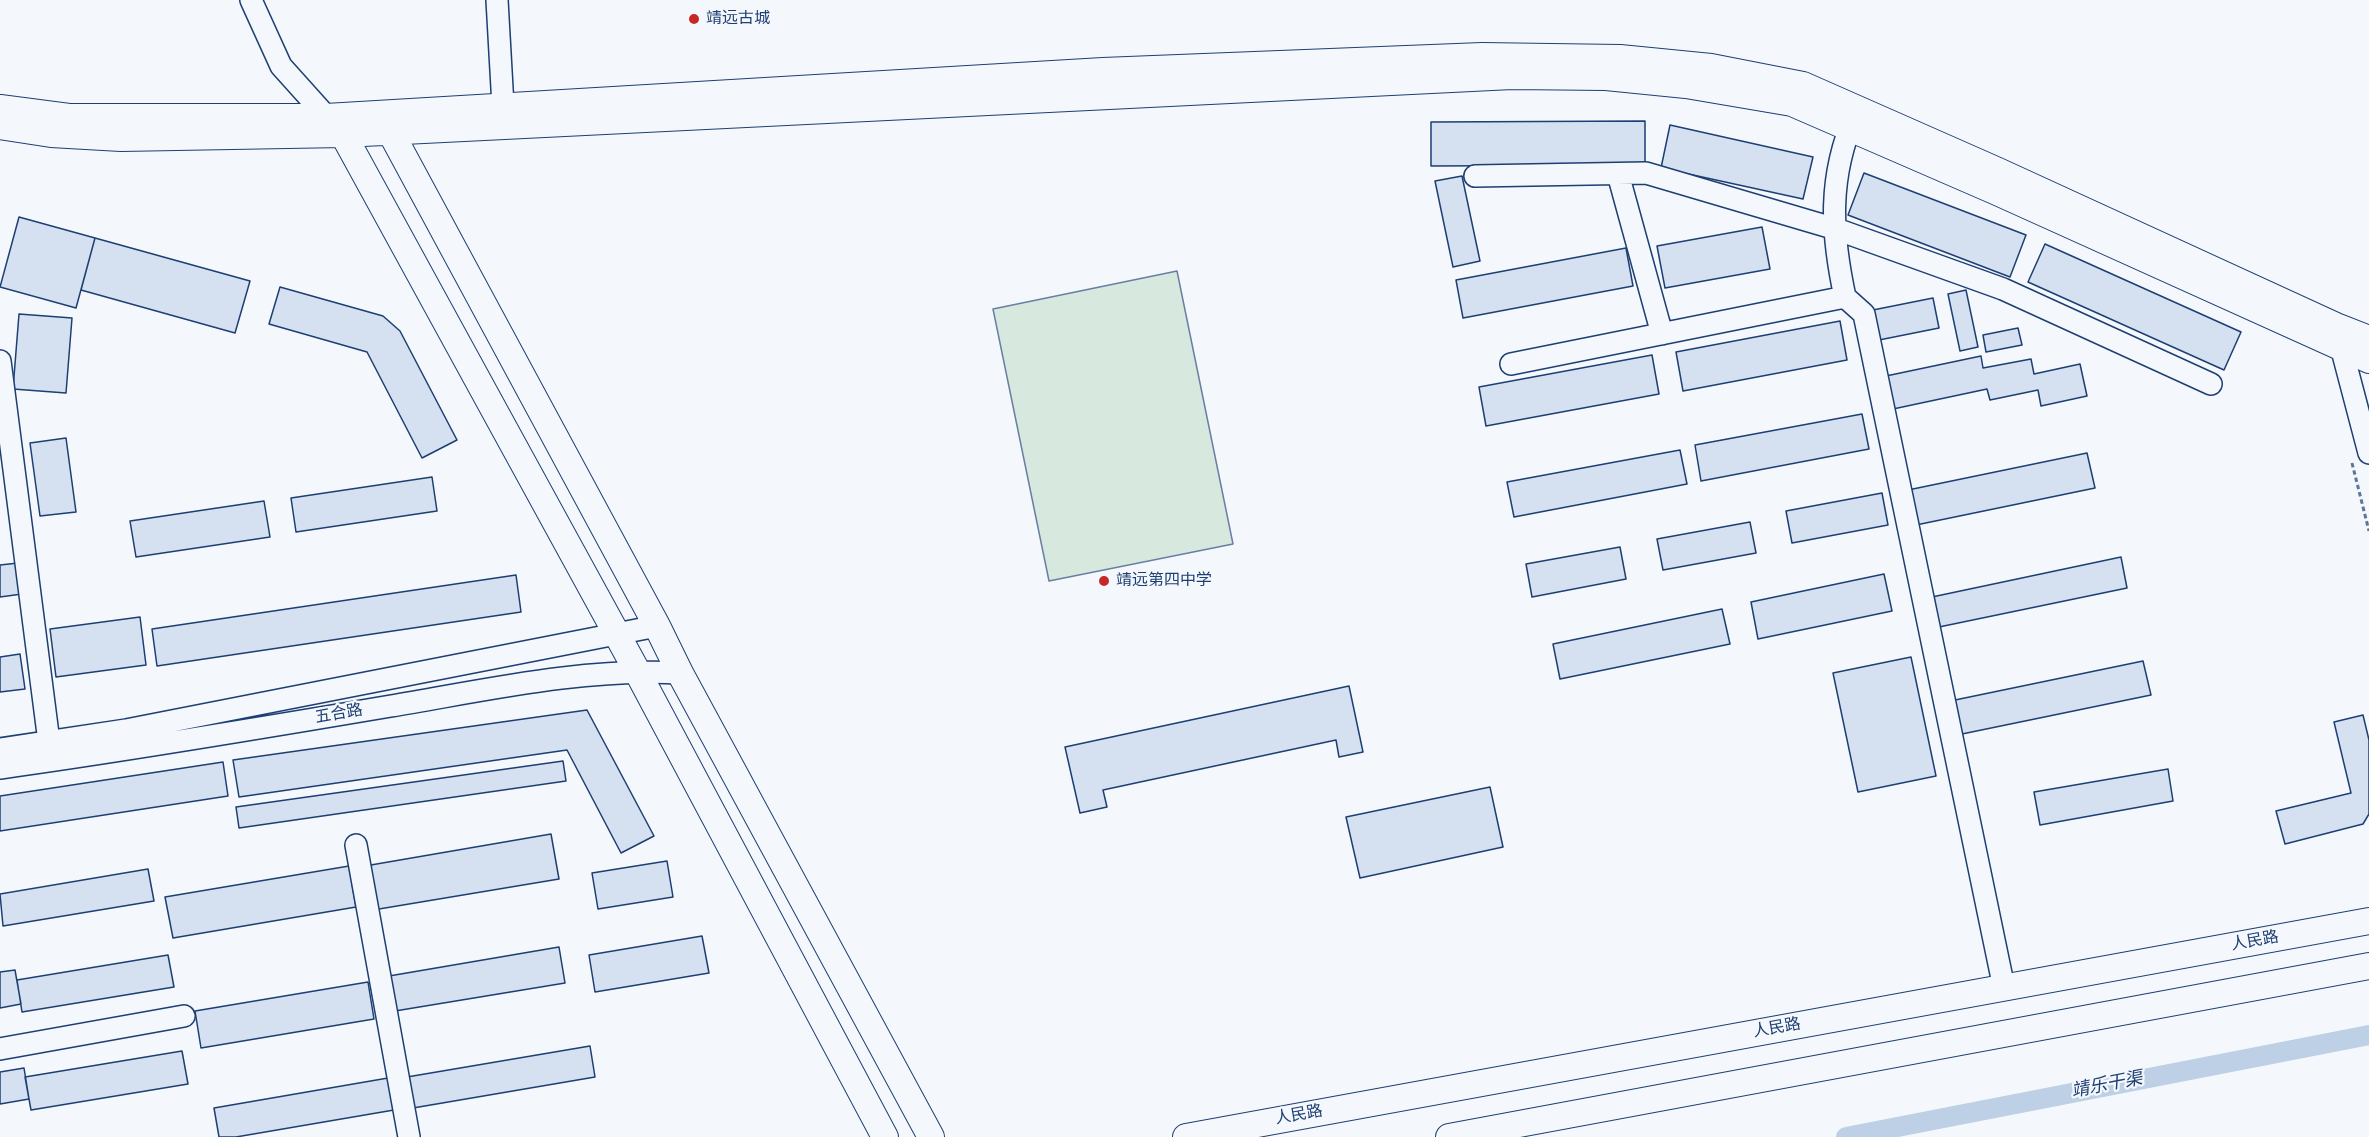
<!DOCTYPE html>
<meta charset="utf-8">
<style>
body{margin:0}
canvas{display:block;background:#f4f7fb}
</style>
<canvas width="2369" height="1137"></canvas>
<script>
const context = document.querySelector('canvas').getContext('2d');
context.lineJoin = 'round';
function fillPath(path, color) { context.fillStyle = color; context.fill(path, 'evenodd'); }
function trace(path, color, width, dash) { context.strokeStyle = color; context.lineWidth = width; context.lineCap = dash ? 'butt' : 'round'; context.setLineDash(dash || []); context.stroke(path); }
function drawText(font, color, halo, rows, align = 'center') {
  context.font = font + ' "Source Sans 3","Noto Sans SC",sans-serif'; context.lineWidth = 4.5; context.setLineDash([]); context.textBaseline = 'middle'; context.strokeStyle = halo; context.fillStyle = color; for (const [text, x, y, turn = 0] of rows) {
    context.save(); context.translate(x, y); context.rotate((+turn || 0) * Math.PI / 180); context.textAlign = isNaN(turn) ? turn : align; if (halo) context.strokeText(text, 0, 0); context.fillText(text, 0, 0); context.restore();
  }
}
const green = new Path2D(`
 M1177,271L1233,544L1049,581L993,309Z`);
const canal = new Path2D(`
 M1846,1137L2369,1035`);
const building = new Path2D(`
 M1645,121V165L1431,166V122Z
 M1670,125L1813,157L1803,199L1661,168Z
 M1864,173L2026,235L2010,277L1848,215Z
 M1462,176L1480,261L1453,267L1435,181Z
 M19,217L95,238L76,308L0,287Z
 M1762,227L1770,269L1665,288L1657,246Z
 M95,238L250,281L235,333L81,290Z
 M2045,244L2241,332L2224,370L2028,282Z
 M1626,248L1633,286L1463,318L1456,280Z
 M280,287L383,316L400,331L457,440L422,458L367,352L269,324Z
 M1966,290L1978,347L1960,351L1948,294Z
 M1933,298L1939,328L1879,340L1873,310Z
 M19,314L72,318L66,393L13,389Z
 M1840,321L1847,360L1683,391L1676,352Z
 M2018,328L2022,345L1986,352L1983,335Z
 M1652,355L1659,394L1486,426L1479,387Z
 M1981,356L1983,368L2031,359L2034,374L2080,364L2087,396L2041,406L2038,390L1990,400L1987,389L1893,409L1886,376Z
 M1862,414L1869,449L1701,481L1695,445Z
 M66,438L76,512L40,516L30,443Z
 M1680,450L1687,484L1514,517L1507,482Z
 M2087,453L2095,488L1916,525L1908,490Z
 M432,477L437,511L296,532L291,498Z
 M1882,493L1888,525L1792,543L1786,511Z
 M264,501L270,537L136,557L130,521Z
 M1750,522L1756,553L1663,570L1657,539Z
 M1620,547L1626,579L1532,597L1526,564Z
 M2121,557L2127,588L1939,627L1932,597Z
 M18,563L22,594L0,597V565Z
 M1884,574L1892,611L1758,639L1751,602Z
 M516,575L521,612L157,666L152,629Z
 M1722,609L1730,644L1560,679L1553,644Z
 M140,617L146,665L56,677L50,629Z
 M20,654L25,689L0,692V657Z
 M1911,657L1936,776L1858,792L1833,673Z
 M2143,661L2151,695L1962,734L1955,700Z
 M1349,686L1363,752L1339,757L1336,740L1103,790L1107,807L1080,813L1065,747Z
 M587,710L654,836L621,853L567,750L239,797L233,760Z
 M2363,715L2369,740V814L2363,824L2285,844L2276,811L2351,793L2334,722Z
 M563,761L566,781L239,828L236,807Z
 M223,762L228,796L0,831V796Z
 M2168,769L2173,801L2040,825L2034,792Z
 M1490,787L1503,847L1360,878L1346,817Z
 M551,834L559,879L373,910L365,866Z
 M667,861L673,897L598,909L592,873Z
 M349,866L356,907L173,938L165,897Z
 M148,869L154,901L3,926L0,894Z
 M702,936L709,973L595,992L589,955Z
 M559,947L565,983L395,1011L389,976Z
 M168,955L174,987L22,1012L17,980Z
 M15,970L21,1004L0,1008V972Z
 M368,982L374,1019L201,1048L195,1011Z
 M590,1046L595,1077L413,1108L407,1077Z
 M182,1051L188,1084L31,1110L25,1077Z
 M24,1068L29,1099L0,1104V1072Z
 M388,1078L394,1110L236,1137H219L214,1108Z`);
const path = new Path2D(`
 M2352,463L2369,531`);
const minor = new Path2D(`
 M251,0L281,66L334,125
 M497,0L503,106
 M1618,174L1662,334
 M1475,176L1646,173L1836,229L2003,289L2211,384
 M1845,297C1831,232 1828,177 1855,115
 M2338,335L2369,453
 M0,361L49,742
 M1511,364L1845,297L1864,314L2004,988
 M0,749L126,730L657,626
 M0,768C131,750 261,728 391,706C487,690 582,668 680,673
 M356,845L409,1137
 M0,1049L184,1016`);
const major = new Path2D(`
 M0,108L69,117H326L1103,71L1482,56L1620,58L1711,67L1803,85L1998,171L2336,326L2369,339
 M384,116L390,131L657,626L680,673L931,1137
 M0,126L51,134L121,138L343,134L1512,76L1606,77L1686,85L1792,103L1997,192L2369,360
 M343,134L637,671L885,1137
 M1186,1137L2369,921
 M1449,1137L2369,966`);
const markers = [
 [694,19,6,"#c62828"],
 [1104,581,6,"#c62828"]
];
const poiNames = [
 ["靖远古城",706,19],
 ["靖远第四中学",1116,581]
];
const streetNames = [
 ["五合路",339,715,-10],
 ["人民路",2255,942,-10],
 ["人民路",1777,1029,-10],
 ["人民路",1299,1116,-10]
];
const waterNames = [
 ["靖乐干渠",2107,1086,-11]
];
fillPath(green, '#d7e8df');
trace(green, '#687fa3', 1.5);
trace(canal, '#bed0e5', 20);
fillPath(building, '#d5e0f0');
trace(building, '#1d3f73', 1.5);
trace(minor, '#1d3f73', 24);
trace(major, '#1d3f73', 28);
trace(path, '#5e769c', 3, [4.5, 3]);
trace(minor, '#f4f7fb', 21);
trace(major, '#f4f7fb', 26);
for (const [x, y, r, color] of markers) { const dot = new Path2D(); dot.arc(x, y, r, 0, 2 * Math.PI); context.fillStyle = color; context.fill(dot); trace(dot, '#f4f7fb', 2); }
drawText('16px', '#1d3f73', '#f4f7fb', poiNames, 'left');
drawText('16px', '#1d3f73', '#f4f7fb', streetNames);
drawText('italic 18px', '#1d3f73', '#f4f7fb', waterNames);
</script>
